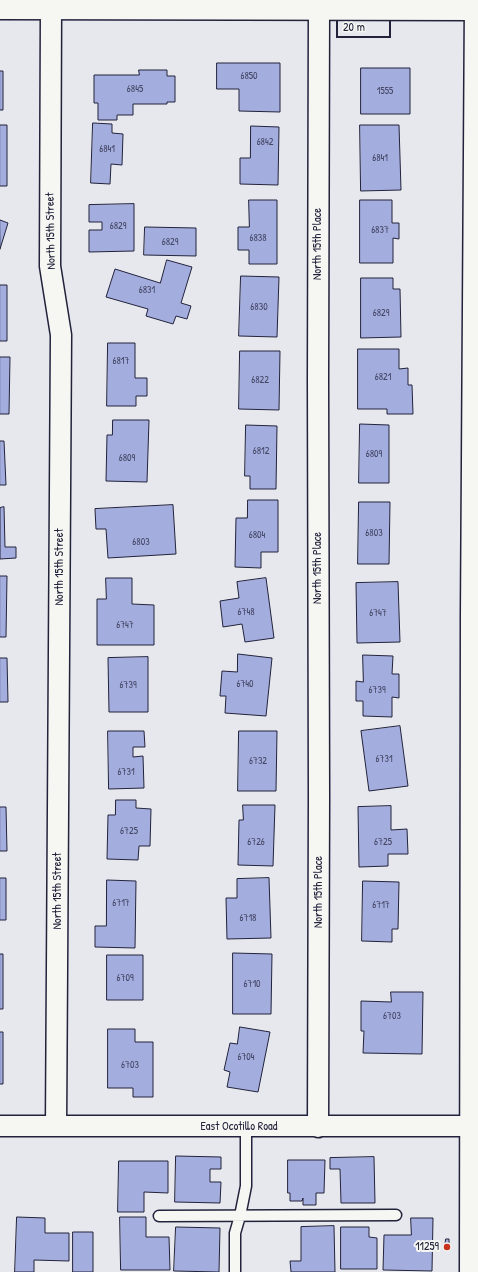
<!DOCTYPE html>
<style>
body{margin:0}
#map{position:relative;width:478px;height:1272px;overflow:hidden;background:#e6e8ee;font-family:"Patrick Hand",sans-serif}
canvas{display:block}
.scale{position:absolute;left:336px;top:20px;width:55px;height:18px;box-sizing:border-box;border:2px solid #22223b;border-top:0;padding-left:5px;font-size:12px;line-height:14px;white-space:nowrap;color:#22223b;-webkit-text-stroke:3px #f6f6f2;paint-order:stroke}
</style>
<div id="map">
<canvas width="478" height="1272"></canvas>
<div class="scale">20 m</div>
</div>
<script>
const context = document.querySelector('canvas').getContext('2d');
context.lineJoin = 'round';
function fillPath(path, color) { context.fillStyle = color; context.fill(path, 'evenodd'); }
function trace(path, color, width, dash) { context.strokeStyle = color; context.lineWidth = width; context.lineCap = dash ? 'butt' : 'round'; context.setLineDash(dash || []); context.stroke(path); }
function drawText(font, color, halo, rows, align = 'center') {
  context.font = font + ' "Patrick Hand",sans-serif'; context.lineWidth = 4; context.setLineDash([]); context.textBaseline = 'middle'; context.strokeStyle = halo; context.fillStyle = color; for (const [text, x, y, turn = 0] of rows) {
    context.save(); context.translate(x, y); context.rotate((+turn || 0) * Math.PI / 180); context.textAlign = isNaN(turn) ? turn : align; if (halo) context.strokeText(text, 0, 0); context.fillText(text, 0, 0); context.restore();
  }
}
const building = new Path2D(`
 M217,63H280V112L239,111V89H217Z
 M361,68H410V114H361Z
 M139,70H167V76H175V102H167V104H133V115H117V120H98V103H94V75H139Z
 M0,71H3V110H0Z
 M93,123L112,124V133L123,134L122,165L111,164L110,184L91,183Z
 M0,125H7V186H0Z
 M360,125H399L401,190L361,191Z
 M251,126L279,127L278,185L240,184V158H250Z
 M249,200H277V264H249V250H238V227H249Z
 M360,200H392V223H399V239L393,238V263H360Z
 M134,204V251L89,252V230H102V222H89V205Z
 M0,220L8,223L0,249Z
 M145,227L196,228V256L144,255Z
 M167,260L192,267L181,303L191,306L187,319L176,316L173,324L146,316L148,309L106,297L115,269L160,283Z
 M241,276L279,277L277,337L239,336Z
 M361,278H393V289H400L401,337L361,338Z
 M0,285H7V341H0Z
 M108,343H135V378H147V396H136V406H107Z
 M358,349H399V369L408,368V385H412L413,414H387V409H358Z
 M240,351H280L279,410L239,409Z
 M0,357H10L9,414H0Z
 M113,420H149L147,482L106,481L107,435H112Z
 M360,424L389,425V483H359Z
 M246,425L277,426L276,489H250V476H245Z
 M0,441H4L6,485H0Z
 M248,500H278V552H261V568L235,567L236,518H247Z
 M359,502H390L389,564H358Z
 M173,505L176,554L108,558L106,529H96L95,509Z
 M4,507L5,547H16V558L0,559V508Z
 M0,576H7L6,637H0Z
 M106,578H132V604L154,605V645H97V599H106Z
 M266,578L274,638L245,642L242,624L223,627L220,601L239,598L237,582Z
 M398,582L400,642L357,643L356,583Z
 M238,654L272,658L266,716L225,713L226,696H220L222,671L237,672Z
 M363,655L393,656L392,674H399V698L392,697V717L363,716V701H356V681L363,682Z
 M148,657V712H109L108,658Z
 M0,658H7L8,702H0Z
 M400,726L408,786L369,791L361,731Z
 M108,731H144L145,747H133V757L143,756L144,788L109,789Z
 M239,731H277L276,791H238Z
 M116,800H136V808L151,809L150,846H139L138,860L107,859L108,815H115Z
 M243,805H275L273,866L238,865L239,820H243Z
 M391,806V830L407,829L408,854H388V866L359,867L358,807Z
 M0,807H6L7,851H0Z
 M0,878H6V920H0Z
 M269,878L271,938L227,939L226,898H237V879Z
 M107,880L136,881L135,948L95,947V926H106Z
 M363,881L399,882L398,929H392V942L362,941Z
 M233,953L272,954L271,1014H233Z
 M0,954H3V1009H0Z
 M107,955H143V1000H107Z
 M391,992H423L422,1054L363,1053L364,1031H361V1001L391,1002Z
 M240,1027L270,1032L258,1092L227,1087L230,1072L224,1070L230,1043L237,1044Z
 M108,1029H135V1042H153V1097H133V1088H108Z
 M0,1032H3V1084H0Z
 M176,1156L221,1157V1169H210V1182H221L220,1203L175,1202Z
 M374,1157L375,1203H341L340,1169H330V1158Z
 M288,1160H325L324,1193H316V1205H303V1198L302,1201H290V1193H288Z
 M119,1161H168V1193L144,1192V1212H118Z
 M17,1217L45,1218V1233H69V1261L34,1260V1272H15Z
 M120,1217H146V1237H169L170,1270H121Z
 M411,1218H433L432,1271L383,1270L384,1235H411Z
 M334,1226L335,1272H291L290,1261H301V1227Z
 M176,1227L220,1228L219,1272L174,1271Z
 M341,1227H369V1237L377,1238V1269H341Z
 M73,1232H93V1272H73Z
 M446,1239H449V1249H445Z`);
const lane = new Path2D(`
 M159,1216L396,1215
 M235,1272V1233L240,1216L246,1186V1127`);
const street = new Path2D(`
 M51,8L50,266L61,335L56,1126
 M0,1126H478
 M318,1127L319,797L318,379L319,9`);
const secondary = new Path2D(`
 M0,8L478,9
 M471,1272L472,614L476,0`);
const markers = [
 [447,1247,4,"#c8321e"]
];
const numberNames = [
 ["6850",249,76],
 ["6845",135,89],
 ["1555",385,91],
 ["6842",265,142],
 ["6841",107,149],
 ["6841",380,158],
 ["6829",118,226],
 ["6837",380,230],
 ["6838",258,238],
 ["6829",170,242],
 ["6831",147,290],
 ["6830",259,307],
 ["6829",381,313],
 ["6817",121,361],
 ["6821",383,377],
 ["6822",260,380],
 ["6812",261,451],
 ["6809",374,454],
 ["6809",127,458],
 ["6803",374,533],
 ["6804",257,535],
 ["6803",141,542],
 ["6748",246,612],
 ["6747",378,613],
 ["6747",125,625],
 ["6740",245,684],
 ["6739",128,685],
 ["6739",377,690],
 ["6731",384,759],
 ["6732",258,761],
 ["6731",126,772],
 ["6725",129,831],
 ["6726",256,842],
 ["6725",383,842],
 ["6717",121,903],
 ["6717",381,905],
 ["6718",248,918],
 ["6709",125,978],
 ["6710",252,984],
 ["6703",392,1016],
 ["6704",246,1057],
 ["6703",130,1065]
];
const streetNames = [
 ["North 15th Street",51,231,-91],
 ["North 15th Place",318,244,-90],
 ["North 15th Street",60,567,-90],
 ["North 15th Place",318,568,-90],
 ["North 15th Street",58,891,-90],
 ["North 15th Place",319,892,-90],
 ["East Ocotillo Road",239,1127]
];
const poiNames = [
 ["11259",439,1247]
];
fillPath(building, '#a4aede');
trace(building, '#22223b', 1);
trace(lane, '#22223b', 13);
trace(street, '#22223b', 23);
trace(secondary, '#22223b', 25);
trace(lane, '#f6f6f2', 10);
trace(street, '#f6f6f2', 20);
trace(secondary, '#f6f6f2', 22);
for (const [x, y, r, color] of markers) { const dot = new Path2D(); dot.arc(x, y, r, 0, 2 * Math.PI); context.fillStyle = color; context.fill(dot); trace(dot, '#f6f6f2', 1.5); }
drawText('10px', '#424564', null, numberNames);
drawText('12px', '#22223b', '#f6f6f2', streetNames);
drawText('12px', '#22223b', '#f6f6f2', poiNames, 'right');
</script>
